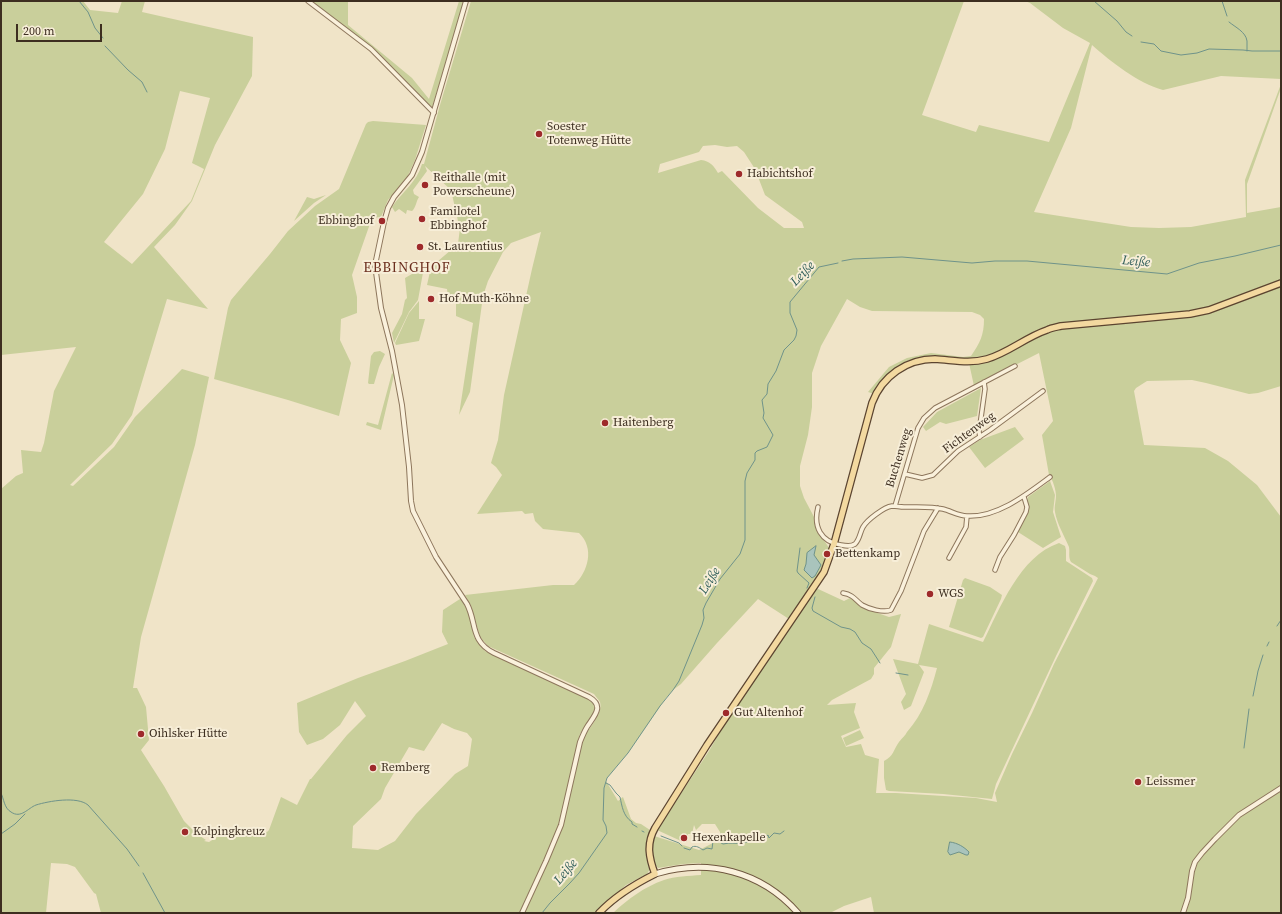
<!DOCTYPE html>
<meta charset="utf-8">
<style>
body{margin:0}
#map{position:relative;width:1282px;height:914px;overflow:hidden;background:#f0e4c8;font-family:"Source Serif 4",serif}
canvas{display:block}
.frame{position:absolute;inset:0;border:2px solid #3d2e20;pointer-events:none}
.scale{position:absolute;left:16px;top:24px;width:86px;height:18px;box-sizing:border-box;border:2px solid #3d2e20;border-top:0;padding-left:5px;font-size:12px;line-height:14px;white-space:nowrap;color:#3d2e20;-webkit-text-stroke:3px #f7eed8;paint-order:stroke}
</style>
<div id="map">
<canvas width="1282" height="914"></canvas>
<div class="frame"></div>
<div class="scale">200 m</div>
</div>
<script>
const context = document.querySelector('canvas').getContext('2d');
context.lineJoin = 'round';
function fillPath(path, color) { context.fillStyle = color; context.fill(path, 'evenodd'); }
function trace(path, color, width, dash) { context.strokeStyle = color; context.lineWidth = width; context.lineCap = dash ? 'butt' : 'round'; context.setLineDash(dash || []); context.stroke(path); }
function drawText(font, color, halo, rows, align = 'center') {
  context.font = font + ' "Source Serif 4",serif'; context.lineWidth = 4; context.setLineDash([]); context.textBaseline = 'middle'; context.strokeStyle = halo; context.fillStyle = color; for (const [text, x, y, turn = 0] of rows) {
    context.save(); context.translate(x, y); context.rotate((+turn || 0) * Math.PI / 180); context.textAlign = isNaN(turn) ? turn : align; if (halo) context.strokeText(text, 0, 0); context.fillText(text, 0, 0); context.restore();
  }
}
const green = new Path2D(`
 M1,1H83L90,10L118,13L122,1H145L142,12L253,37L252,76L215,145L192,201L175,225L154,247L208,309L167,299L132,415L112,444L70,485L73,486L114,447L135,417L182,369L209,377L195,445L141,637L133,688H137L146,707L149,740L141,750L164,786L184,821L197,834L206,840L204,841L209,842L233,827H242L267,832L269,830L281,797L297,805L310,779H311L347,735L366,716L355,701L340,725L323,739L307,745L299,732L297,703L358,678L405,661L448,644L442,632L443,610L463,597L469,610L474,637L485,651L589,698L596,707L595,713L580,734L577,745C584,735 604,714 600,702C599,700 596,697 594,694L488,646L480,637L471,606L465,595L553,585H574C588,572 595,548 579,533L543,529L535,521L533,513L525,514L522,511L477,514L502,475L496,467L491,463L498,440L504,395L532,269L541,232L511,243L503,252L488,281L483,296L470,392L459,415L473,323L456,316V297H448L447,289L427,285L431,267L458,244L460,228L458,221L451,190L425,166L427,171L413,190L414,194L419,197C416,201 416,208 412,211L407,210L406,214L399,209L395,212L392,207C402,192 417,182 422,164H424L440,105L471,1H964L922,115L976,132L979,125L1049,142L1090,43L1063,28L1030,3L1025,1H1281V79L1221,76L1163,90C1138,83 1111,62 1092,45L1071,128L1034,212L1131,227L1159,228L1191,227L1246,217L1245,180L1281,84V88L1247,184V213L1281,207V386L1258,393L1249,394L1206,383L1192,380L1147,381L1136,388L1134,391L1144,445L1205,448L1228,461L1257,485L1281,517V913H874L871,897L844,906L830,913H613C628,899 644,887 664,880C675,876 689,876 701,875V863L683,864L658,868C649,859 652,847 654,836L699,850L721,839L720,832L715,824H702L696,830L694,825L692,834H688V835L682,836L681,841L657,830L709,751L732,711L816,588L844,601L850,598L855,601L863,608L889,617L901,614L891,647L874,668V674L871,679L832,700L827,705L856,703L854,712L860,728L841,736L846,747L861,744L865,755L879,759L876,793H896L976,798L997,802L995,793L1012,754L1032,713L1054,664L1098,578L1095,576L1090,574L1071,562C1068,557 1070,552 1069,547C1064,535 1057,524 1055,512C1054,506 1056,501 1056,496C1056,490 1053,480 1049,475L1042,435L1053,421L1039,353L974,386L969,363C957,361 944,358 932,357C905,355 886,373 874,394L868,392L889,367L907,358L931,353L963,357L971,356C980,343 984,335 984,319L980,315L972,312L872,311L860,307L847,299L821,346L812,373V407L808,435L800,466V486L804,498L822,532L820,534L829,548L821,572L789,619L758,599L717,643L681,684L673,690L666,698L628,753L607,778L606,781L618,801L623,797L631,819L636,823L641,824L650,830C645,847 645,852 650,869L647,874L626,885L595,913H101L96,894L94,893L75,867L67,864L51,863L46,913H1V489L16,476L23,473L21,450L41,452L44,443L54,391L76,347L1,355ZM180,91L210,98L192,163L204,169L191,201L132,264L104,242L143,194L165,149ZM715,145L727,147L737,146L744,152L755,169L765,195L802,222L804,228H784L758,208L722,171L718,173C714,166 710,161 701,160L658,173L660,164L699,152L703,146ZM442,723L454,729L467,733L472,739L468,766L455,774L416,814L395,841L378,850L352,848L353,826L381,799L385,788L409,747L424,751Z
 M310,1H348V25L412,78L429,99L459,1H464L432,108L375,50Z
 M373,121L426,125L415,160L406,180L388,200L381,217L372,218L352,275L357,297V313L341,319L340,340L351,363L339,416L288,400L214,379L228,308L231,300L270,254L288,231L315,206L339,189L366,124L368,122Z
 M326,195L314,203L294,221L307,197L314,199Z
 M424,267L418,300L409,312L394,343L392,333L402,314L405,300L407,298L405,278Z
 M419,301V319H425L419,341L396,345L395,343L409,313Z
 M380,351L385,354L379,367L374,384H369L368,383L371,356L374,352Z
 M392,373L394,375L381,430L366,425L367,422L378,425Z
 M981,388L977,416L946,424L940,422L926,431L923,427L937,412Z
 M1015,427L1024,439L985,468L969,447L980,440Z
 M1050,481L1055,495L1053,512L1061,537L1043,548L1018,532L1028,510L1027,500L1028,497Z
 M1059,543L1065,546L1066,550V561L1092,578L1093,581L1056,656L996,784L992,799L943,794L889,791L886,790L884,778V761C894,756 893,750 899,742C902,738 905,736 907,732C923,714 931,691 937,668L919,665L924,672L911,706L904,710L901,702L906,694L893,659L918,664L929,624L983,642C1000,608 1020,556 1059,543Z
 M965,578L990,587L1002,595L1001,599L983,637L981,638L949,627L963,580Z
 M860,730L864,738L846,746L843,738Z`);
const water = new Path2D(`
 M816,546L814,555L821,565L815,576L812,578L804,570L806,564L807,553Z
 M950,842C958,843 964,847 969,852L968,855H966L959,852L950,855L948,852Z`);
const stream = new Path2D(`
 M79,1L88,12L95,28L103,38
 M1094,1L1117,21L1126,32L1132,36
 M1222,1L1227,16
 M1229,22C1235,27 1246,32 1247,41C1247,44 1247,48 1247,51
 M1141,42L1154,44L1161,51L1181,55L1197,53L1209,49L1243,50L1252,51H1281
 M105,46L128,70L142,82L147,92
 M842,261L853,259L902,257L972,263L995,261H1027L1167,274L1199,263L1235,256L1281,245
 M800,548L797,571L798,573L809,583L807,588
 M815,597L812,608L813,611L841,627L850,629L855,632L862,643L871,649L880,663
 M1277,626L1281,620
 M1267,646L1269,642
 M896,673L908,675
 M1253,696L1258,671L1263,655
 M1244,748L1249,709
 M606,783L610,785L616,793L620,797C622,806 623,816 632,822V824L637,827
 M1,793C4,799 4,808 11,812C21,819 28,808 36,805C49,801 77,796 88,805L127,849L139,866
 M642,831L644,832
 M1,834L15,824L25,814
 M661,836L679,843L682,846
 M684,848L690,850L692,847C696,845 700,848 703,850L707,848L712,849L713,841L716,840L723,844C731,842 735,844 742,843C750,842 756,838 764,838L768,835L769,838L774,833L780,834L784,831
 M143,873L165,913
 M542,913L550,903L570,883L579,873L607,833L606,826L603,820L604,788L607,778L628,753L660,706L673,690L679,681L702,625L704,618L703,610L706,603L720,579L740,554L745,540V481L747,473L755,460V453L757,451L767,447L773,435L763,418L764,413L762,400L767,394L768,384L776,371L784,350L794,340L796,336L797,330L790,313V302L819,267L838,263`);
const minor = new Path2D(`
 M308,1L371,49L434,113
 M980,437L979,432L985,389L984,382
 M905,474L922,478L933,475L958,451L990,430L1043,391
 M895,506L918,428L924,418L935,408L1015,366
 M818,507C813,527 821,542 841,545C846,546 851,547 855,544C860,539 860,532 863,527C867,520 884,507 892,506C896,506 900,507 904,507C917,507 931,506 943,509C951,511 959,516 967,516C997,518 1027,494 1050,477
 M949,558L966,527L967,516
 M995,570L1000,557L1014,535L1026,512L1027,507L1024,497
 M843,593C854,595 855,600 862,605C869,609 883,613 891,610L901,591L924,531L938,508`);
const tertiary = new Path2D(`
 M466,1L422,152L412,175L394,197L388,208L384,222L375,265L381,308L392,351L402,405L409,467L411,501L413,511L436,557L467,604C477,623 470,641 494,653L589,697C605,706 594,716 587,727C584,732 582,737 580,742L561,825L546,861L522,913
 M1183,913L1188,898L1192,871L1195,862L1202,853L1215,839L1239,815L1281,788`);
const secondary = new Path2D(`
 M655,874C708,858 761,871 798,913`);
const primary = new Path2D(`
 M599,913C615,896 633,885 655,874C649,858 646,844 655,828L707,745L824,572L834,544L872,403C882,376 907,359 935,359C953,360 969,364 987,359C1008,353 1026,337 1047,330C1051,328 1057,327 1061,326L1190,314L1209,310L1281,283`);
const markers = [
 [539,134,4,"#9e2a2b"],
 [739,174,4,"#9e2a2b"],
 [425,185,4,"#9e2a2b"],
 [422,219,4,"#9e2a2b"],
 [382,221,4,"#9e2a2b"],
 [420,247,4,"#9e2a2b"],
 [431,299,4,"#9e2a2b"],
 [605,423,4,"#9e2a2b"],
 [827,554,4,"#9e2a2b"],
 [930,594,4,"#9e2a2b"],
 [726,713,4,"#9e2a2b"],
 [141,734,4,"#9e2a2b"],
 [373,768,4,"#9e2a2b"],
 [1138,782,4,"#9e2a2b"],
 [185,832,4,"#9e2a2b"],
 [684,838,4,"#9e2a2b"]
];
const poiNames = [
 ["Soester",547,127],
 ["Totenweg Hütte",547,141],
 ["Habichtshof",747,174],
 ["Reithalle (mit",433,178],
 ["Powerscheune)",433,192],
 ["Familotel",430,212],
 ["Ebbinghof",430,226],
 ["Ebbinghof",374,221,"right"],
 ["St. Laurentius",428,247],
 ["Hof Muth-Köhne",439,299],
 ["Haitenberg",613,423],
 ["Bettenkamp",835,554],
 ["WGS",938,594],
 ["Gut Altenhof",734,713],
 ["Oihlsker Hütte",149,734],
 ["Remberg",381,768],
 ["Leissmer",1146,782],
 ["Kolpingkreuz",193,832],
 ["Hexenkapelle",692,838]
];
const streetNames = [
 ["Fichtenweg",969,433,-36],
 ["Buchenweg",899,458,-73]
];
const waterNames = [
 ["Leiße",1136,262,5],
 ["Leiße",803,274,-46],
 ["Leiße",710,581,-58],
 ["Leiße",566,872,-50]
];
const quarterNames = [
 ["EBBINGHOF",407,268]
];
fillPath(green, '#c9cf9b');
fillPath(water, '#a9c4bc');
trace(water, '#6f938a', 1);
trace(stream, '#6f938a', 1);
trace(minor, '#8d765c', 5.5);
trace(tertiary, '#8d765c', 6);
trace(secondary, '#6f573f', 7);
trace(primary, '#5b4430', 8);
trace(minor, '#faf1dc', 3.5);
trace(tertiary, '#faf1dc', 4);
trace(secondary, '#faf1dc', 5);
trace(primary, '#f3d9a0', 5.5);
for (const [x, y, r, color] of markers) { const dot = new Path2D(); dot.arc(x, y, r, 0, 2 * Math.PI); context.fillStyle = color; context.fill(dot); trace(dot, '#f7eed8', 1.5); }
drawText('12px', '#3d2e20', '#f7eed8', poiNames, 'left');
drawText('12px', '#3d2e20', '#f7eed8', streetNames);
drawText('italic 13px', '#2f5d5a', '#f7eed8', waterNames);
context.letterSpacing = '1px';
drawText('14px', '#6b2e1e', '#f7eed8', quarterNames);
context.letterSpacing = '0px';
</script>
